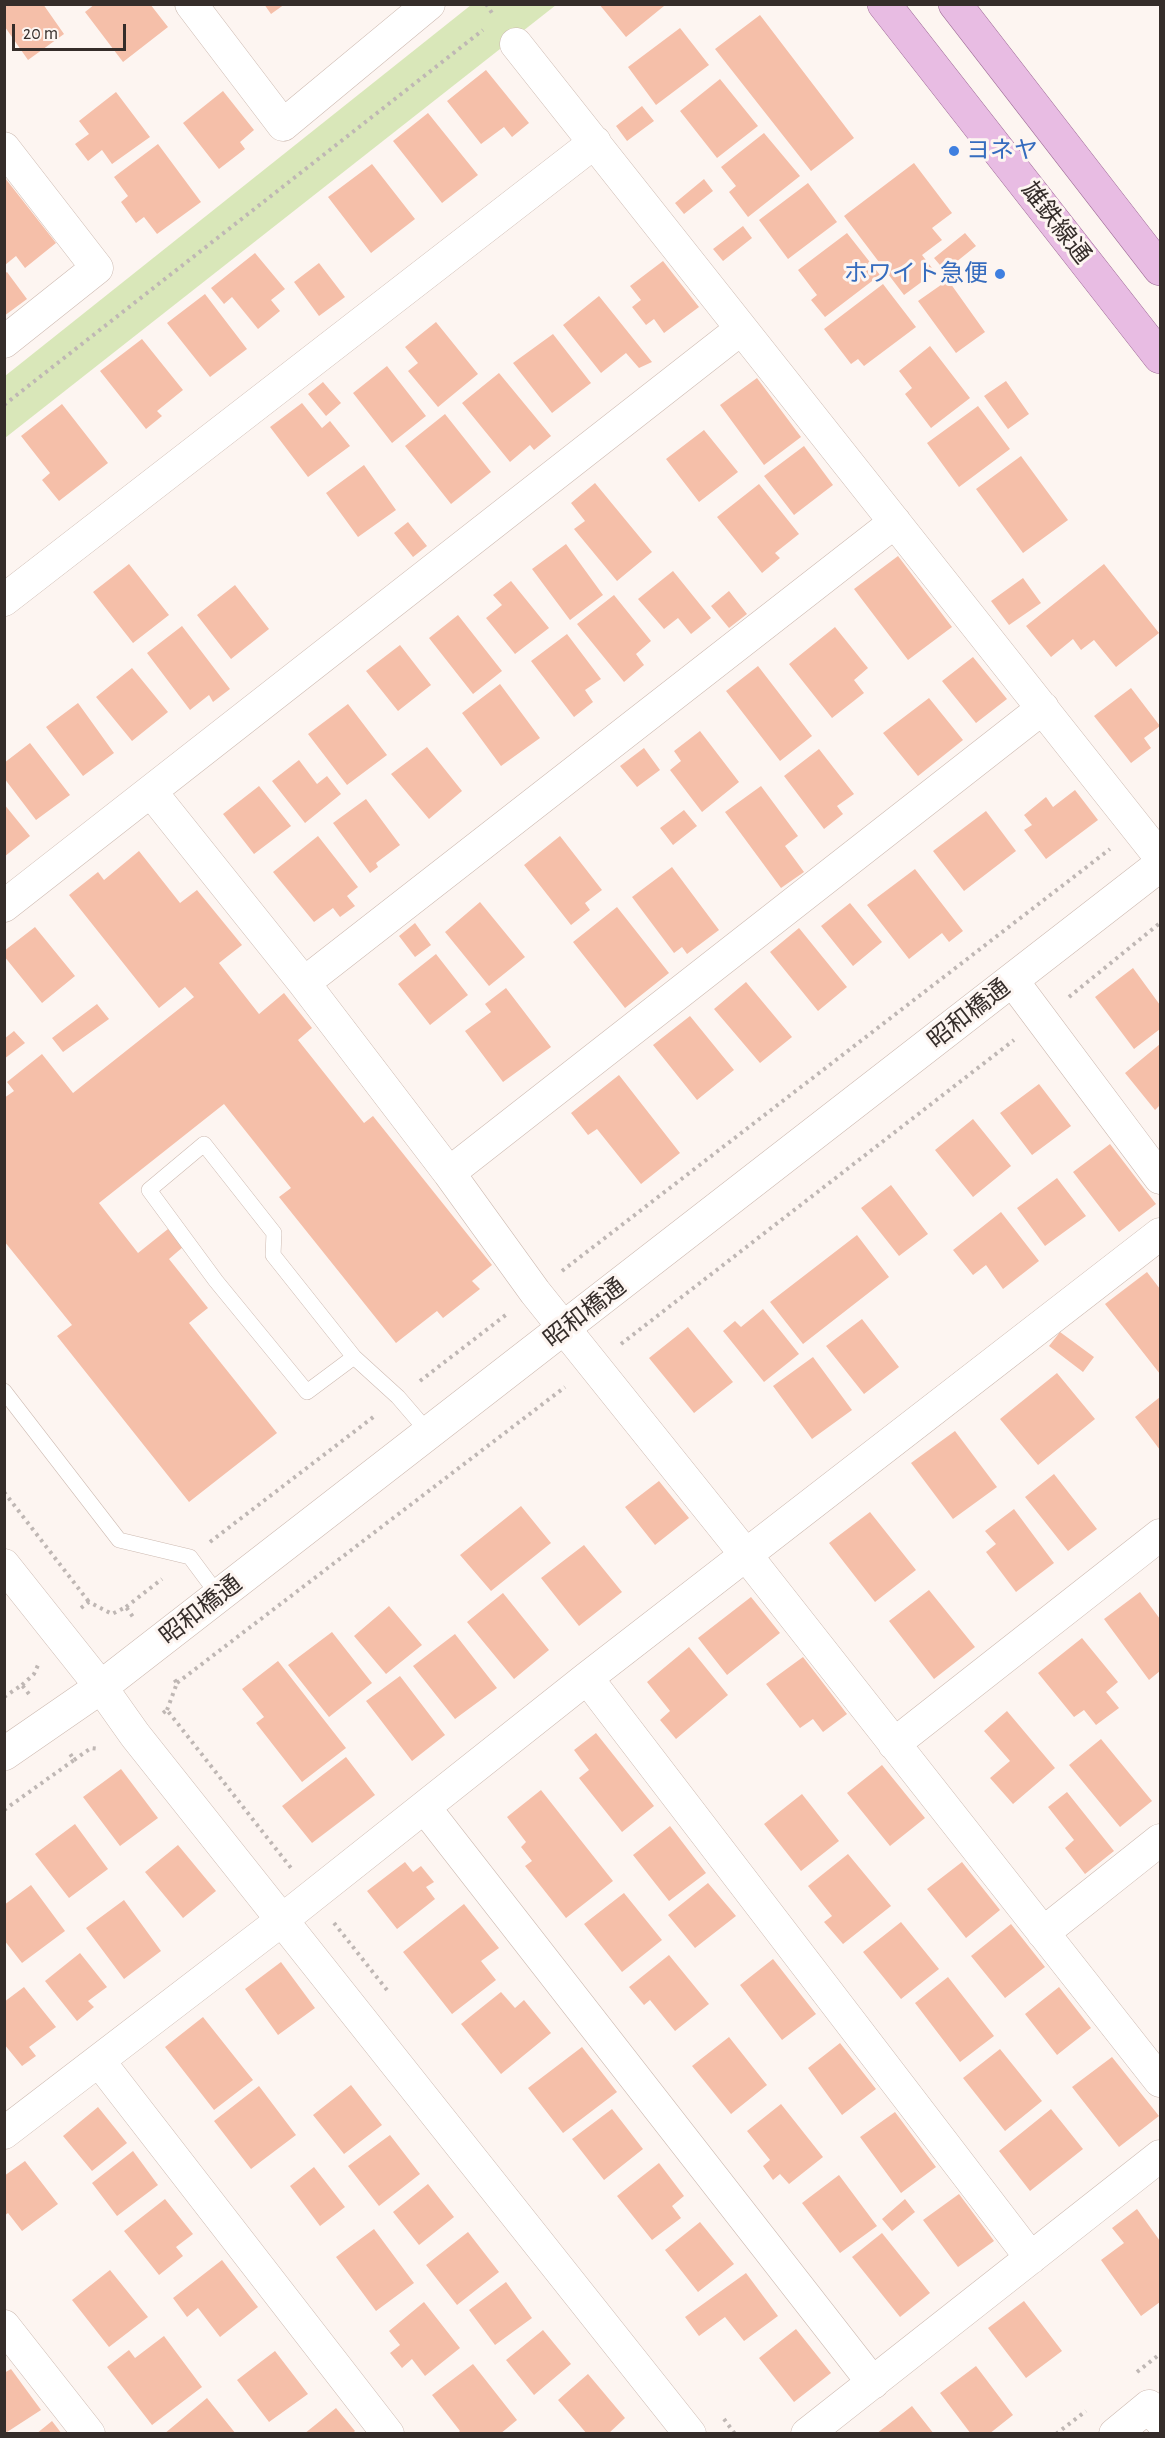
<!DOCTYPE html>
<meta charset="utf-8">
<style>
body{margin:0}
#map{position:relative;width:1165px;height:2438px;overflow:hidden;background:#fdf5f1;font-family:"Alegreya Sans",sans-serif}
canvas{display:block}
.frame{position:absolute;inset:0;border:6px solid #352d2a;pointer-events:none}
.scale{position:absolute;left:12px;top:24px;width:114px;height:27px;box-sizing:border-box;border:3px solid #352d2a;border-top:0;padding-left:8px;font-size:18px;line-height:21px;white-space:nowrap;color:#352d2a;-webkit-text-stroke:4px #fdf5f1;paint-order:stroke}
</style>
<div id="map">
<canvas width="1165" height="2438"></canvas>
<div class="frame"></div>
<div class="scale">20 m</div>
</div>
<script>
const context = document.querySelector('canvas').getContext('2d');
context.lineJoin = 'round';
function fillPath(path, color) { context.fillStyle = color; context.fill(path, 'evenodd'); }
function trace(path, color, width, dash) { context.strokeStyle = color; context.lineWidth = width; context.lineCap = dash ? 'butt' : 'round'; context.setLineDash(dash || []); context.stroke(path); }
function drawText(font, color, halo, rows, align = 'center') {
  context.font = font + ' "Alegreya Sans","Noto Sans JP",sans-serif'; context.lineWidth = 6; context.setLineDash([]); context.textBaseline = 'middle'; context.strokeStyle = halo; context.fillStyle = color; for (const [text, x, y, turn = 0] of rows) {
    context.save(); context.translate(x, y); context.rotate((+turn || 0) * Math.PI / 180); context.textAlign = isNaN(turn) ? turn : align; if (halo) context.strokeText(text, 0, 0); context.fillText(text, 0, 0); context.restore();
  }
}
const green = new Path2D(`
 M471,5H556L5,438V376Z`);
const building = new Path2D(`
 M5,4H43L64,34L28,60L5,27Z
 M95,4H150L168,27L123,62L85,12Z
 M264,4H285L271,14Z
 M599,4H663L664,6L626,37Z
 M760,15L854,138L811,171L715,49Z
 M680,28L709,65L656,105L628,67Z
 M486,70L529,123L512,137L504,127L481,144L447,101Z
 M720,79L758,126L717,158L680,111Z
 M223,91L254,130L240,142L245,149L219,169L183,123Z
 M116,92L150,137L112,164L102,150L88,161L75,144L89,134L79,121Z
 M642,106L654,121L627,141L616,126Z
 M428,113L478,175L442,203L393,141Z
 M764,133L800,176L748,217L729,192L736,186L721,167Z
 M158,144L201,202L157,234L144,217L136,223L121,202L128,196L114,177Z
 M914,163L952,213L932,228L942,240L922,255L935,272L904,295L844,216Z
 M372,164L415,219L371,253L328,197Z
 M5,178L56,243L25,268L16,256L5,265Z
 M704,179L713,191L684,214L675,203Z
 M808,183L837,222L788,259L759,220Z
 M743,226L752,238L723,261L713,249Z
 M847,233L880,275L825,317L811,300L817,295L798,270Z
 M965,233L976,246L945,271L934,258Z
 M255,253L285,289L271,300L280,311L258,329L232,297L224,304L211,288Z
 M663,261L699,307L664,333L654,319L646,325L632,307L641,300L630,286Z
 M319,263L345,297L319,316L294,282Z
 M7,272L27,299L4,316V274Z
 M948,280L985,332L956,353L918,301Z
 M883,284L916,327L864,366L858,359L851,364L824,329Z
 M205,294L247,349L210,377L167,323Z
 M599,296L652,362L639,368L626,353L601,373L563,325Z
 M436,322L478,374L438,407L408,371L418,363L405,347Z
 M553,334L591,383L552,413L513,363Z
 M142,339L183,390L157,411L162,416L146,429L100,371Z
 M930,346L970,398L931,428L905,394L912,388L899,371Z
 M387,366L426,416L392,443L353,393Z
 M499,373L551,436L534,450L530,445L510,462L462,403Z
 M757,378L801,437L764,465L720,405Z
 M1006,381L1029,414L1008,429L984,396Z
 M323,382L341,403L326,416L308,394Z
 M302,403L322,428L330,421L350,446L308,477L270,427Z
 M62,404L108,463L59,501L42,480L50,473L21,436Z
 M978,406L1010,449L959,487L927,443Z
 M445,414L491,472L451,504L405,446Z
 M704,430L738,472L699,502L666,459Z
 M804,446L833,485L794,515L764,476Z
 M1021,456L1068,520L1023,553L976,489Z
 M364,465L396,510L358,537L326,493Z
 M595,483L652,552L617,581L574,529L585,521L571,503Z
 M759,484L799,534L775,553L780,558L762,573L717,517Z
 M408,522L427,546L413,557L394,533Z
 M566,544L603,595L570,620L532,569Z
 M898,556L952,627L908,660L854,589Z
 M129,564L169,615L133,643L93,592Z
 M1104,564L1159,633L1116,667L1094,640L1081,650L1073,639L1051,657L1026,626Z
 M673,571L711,618L691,634L678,618L664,629L638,599Z
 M1023,578L1041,603L1009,625L991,601Z
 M511,581L549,628L515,654L486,618L502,605L493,595Z
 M235,585L269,629L231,659L197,615Z
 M729,591L747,614L729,628L711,606Z
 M614,595L651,641L636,654L644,665L624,682L577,624Z
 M458,615L502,671L473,694L429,638Z
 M182,626L230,689L213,702L209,695L190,710L147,653Z
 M835,627L868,668L854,680L864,693L832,718L789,664Z
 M567,634L601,679L585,690L593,702L574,717L531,661Z
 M400,645L431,685L398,711L366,671Z
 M973,657L1007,699L976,723L942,681Z
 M758,666L812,736L780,761L726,691Z
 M132,668L168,712L132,741L96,697Z
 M500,684L540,738L501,766L462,713Z
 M1131,688L1160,726L1144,738L1151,748L1131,763L1094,716Z
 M929,698L963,740L918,776L883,733Z
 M78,703L114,753L83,776L46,727Z
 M348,704L387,755L347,785L308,734Z
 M700,731L739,782L702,812L670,770L681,761L674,751Z
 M30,743L70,795L36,820L4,778V763Z
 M427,747L462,791L429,819L391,774Z
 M644,748L660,770L637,787L620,766Z
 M819,749L854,794L837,806L843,814L824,829L784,776Z
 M299,760L317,784L327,776L341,794L305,823L272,781Z
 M259,786L291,826L254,854L223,814Z
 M761,786L798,836L785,846L804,872L781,888L725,812Z
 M1075,790L1098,820L1046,859L1024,830L1032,825L1024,815L1046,797L1053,807Z
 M366,799L400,845L376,863L378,867L370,873L333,823Z
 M4,804L30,836L4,857Z
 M684,810L697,826L673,845L660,828Z
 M986,811L1016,851L964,891L933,851Z
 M318,836L358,887L347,896L355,906L340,917L333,908L314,922L273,872Z
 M560,836L602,890L585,903L590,910L571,925L524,865Z
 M139,851L180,903L197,890L242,945L219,963L259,1014L284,993L312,1028L298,1040L364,1123L373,1116L492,1265L472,1281L480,1289L443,1318L437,1311L396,1343L279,1197L291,1188L224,1104L99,1203L138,1253L168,1229L183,1247L169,1259L208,1308L189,1323L277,1433L189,1502L57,1336L72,1325L4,1241V1098L14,1091L7,1082L42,1054L73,1093L194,997L185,987L159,1008L69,895L98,872L104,880Z
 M672,867L719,930L687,954L682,947L674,953L632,897Z
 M915,869L963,931L949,942L942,933L909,959L867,905Z
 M480,902L525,957L489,986L445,932Z
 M850,903L882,942L853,966L821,926Z
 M617,907L669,973L625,1008L573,942Z
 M415,923L431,945L415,957L399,936Z
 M35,927L75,976L42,1003L4,956V951Z
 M799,928L847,987L818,1011L770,952Z
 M436,954L468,995L430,1025L398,984Z
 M1133,968L1160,1005V1029L1134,1049L1095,997Z
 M746,982L792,1037L760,1063L714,1009Z
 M506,988L551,1047L503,1082L465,1031L491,1012L485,1004Z
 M97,1004L109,1019L63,1052L52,1038Z
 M690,1016L734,1070L697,1100L653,1045Z
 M14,1031L25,1043L4,1059V1039Z
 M1160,1044V1105L1155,1110L1125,1073Z
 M619,1075L680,1153L641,1184L597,1129L588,1135L571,1113Z
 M1039,1084L1071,1126L1032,1155L1000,1113Z
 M973,1119L1011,1166L973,1197L935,1150Z
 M1110,1144L1156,1204L1119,1232L1073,1172Z
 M1057,1178L1086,1216L1045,1246L1017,1208Z
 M891,1185L928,1234L899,1256L861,1208Z
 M1001,1212L1039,1261L1003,1289L986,1265L973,1275L953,1250Z
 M857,1235L889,1277L803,1344L770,1302Z
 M1147,1272L1160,1289V1374L1105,1304Z
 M763,1309L799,1354L764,1382L723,1331L735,1321L741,1327Z
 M862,1319L899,1367L864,1394L826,1346Z
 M688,1327L733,1382L694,1413L649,1358Z
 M1060,1332L1094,1357L1083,1372L1049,1346Z
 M813,1357L852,1410L812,1439L773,1386Z
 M1057,1373L1095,1419L1038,1465L1000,1419Z
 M1160,1397V1450L1135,1417Z
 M955,1431L997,1487L953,1519L911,1463Z
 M1054,1474L1097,1529L1068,1551L1025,1497Z
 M659,1481L689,1518L655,1545L625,1507Z
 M521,1506L551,1543L491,1591L460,1555Z
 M1014,1509L1054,1563L1016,1592L986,1552L996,1544L985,1531Z
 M870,1512L916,1570L875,1602L829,1543Z
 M584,1545L622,1592L579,1626L541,1578Z
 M929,1590L975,1647L934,1679L889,1621Z
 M1140,1592L1160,1619V1671L1149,1680L1104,1619Z
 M503,1593L549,1650L514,1679L467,1622Z
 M751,1597L780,1633L727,1675L698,1638Z
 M389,1606L422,1645L386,1674L354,1636Z
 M332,1632L372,1683L329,1717L288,1665Z
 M455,1634L497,1688L455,1719L413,1666Z
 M1082,1638L1118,1682L1106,1692L1119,1708L1096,1725L1084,1710L1074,1717L1038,1673Z
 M689,1647L728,1695L676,1739L660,1720L670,1711L647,1682Z
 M803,1657L847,1714L823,1732L813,1719L800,1728L766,1684Z
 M278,1661L346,1748L302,1782L256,1723L264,1717L242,1689Z
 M400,1676L445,1735L412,1761L366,1701Z
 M1007,1711L1055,1768L1013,1804L990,1778L1010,1761L984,1731Z
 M596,1733L654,1806L622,1832L579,1778L589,1770L574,1750Z
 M1101,1739L1152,1801L1120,1827L1069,1765Z
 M346,1757L375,1795L312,1843L282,1806Z
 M882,1765L925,1818L890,1846L847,1793Z
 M121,1769L158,1818L120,1846L83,1797Z
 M541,1790L613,1881L566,1918L525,1866L532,1861L521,1847L526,1842L507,1817Z
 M1067,1792L1114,1851L1085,1874L1065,1848L1074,1840L1048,1807Z
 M802,1794L839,1841L801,1871L764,1824Z
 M75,1824L108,1869L69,1898L35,1854Z
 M670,1826L706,1873L669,1901L633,1855Z
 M178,1845L216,1891L183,1918L145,1872Z
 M848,1854L891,1906L843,1944L824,1922L832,1916L808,1886Z
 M405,1862L413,1872L421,1866L434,1882L426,1887L435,1899L397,1929L367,1891Z
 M962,1862L1000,1910L966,1938L927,1889Z
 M708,1883L736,1916L695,1948L668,1915Z
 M31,1885L65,1931L22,1963L4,1940V1905Z
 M624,1893L662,1940L622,1972L584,1924Z
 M124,1900L161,1951L124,1979L86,1928Z
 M464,1904L499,1948L481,1961L496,1980L452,2014L403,1952Z
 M901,1922L939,1969L901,1999L863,1952Z
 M1011,1924L1045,1967L1005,1998L971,1956Z
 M80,1953L107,1987L88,2001L94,2007L77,2021L45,1981Z
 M669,1955L709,2004L675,2031L650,2000L644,2005L629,1987Z
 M773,1959L816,2014L782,2040L740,1985Z
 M281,1962L315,2008L278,2035L245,1989Z
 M948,1977L994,2036L960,2062L915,2003Z
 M24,1987L56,2027L29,2047L36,2056L22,2066L4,2044V2002Z
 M1059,1987L1091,2028L1057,2055L1025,2014Z
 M501,1992L515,2008L524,2000L551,2033L501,2074L461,2024Z
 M203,2017L253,2080L214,2110L165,2047Z
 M729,2037L767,2085L731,2114L692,2066Z
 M840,2043L876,2089L842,2115L808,2068Z
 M582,2047L617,2092L563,2133L528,2088Z
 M1000,2049L1042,2101L1005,2131L963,2078Z
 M1112,2057L1159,2116L1119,2147L1072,2087Z
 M351,2085L382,2125L344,2154L313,2115Z
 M259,2086L296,2135L251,2169L214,2121Z
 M781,2104L823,2157L789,2184L780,2174L773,2180L763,2166L770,2160L747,2131Z
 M98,2107L127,2143L92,2171L63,2136Z
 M612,2109L643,2149L604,2180L572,2139Z
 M1051,2109L1083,2149L1030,2191L999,2151Z
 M895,2112L936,2167L901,2193L860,2137Z
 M390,2135L420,2174L379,2206L348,2166Z
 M133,2151L158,2185L117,2216L92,2183Z
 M25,2161L58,2204L22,2231L8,2213L4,2216V2176Z
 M659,2163L684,2196L672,2206L681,2218L652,2240L617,2196Z
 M314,2167L345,2207L320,2226L290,2186Z
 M839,2175L877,2226L840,2253L802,2203Z
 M428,2184L454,2217L419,2245L393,2212Z
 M959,2194L994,2241L958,2267L923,2220Z
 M165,2199L193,2234L176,2247L183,2256L159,2275L124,2231Z
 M905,2199L915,2212L892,2231L882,2219Z
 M1137,2209L1160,2241V2302L1141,2316L1101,2260L1124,2243L1112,2228Z
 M700,2222L734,2264L698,2292L665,2250Z
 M374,2229L414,2283L376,2311L336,2257Z
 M468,2232L499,2272L457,2305L426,2265Z
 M882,2233L930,2293L900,2317L852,2257Z
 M222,2260L258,2307L220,2337L198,2308L187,2317L173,2298Z
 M110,2270L148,2317L109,2347L72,2300Z
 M746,2273L778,2316L744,2341L725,2317L699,2336L685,2317Z
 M506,2282L532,2318L495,2345L469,2310Z
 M1024,2301L1062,2351L1026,2378L988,2328Z
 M424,2302L460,2348L425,2376L412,2359L402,2368L390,2353L400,2345L389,2331Z
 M796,2329L831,2373L794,2402L759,2358Z
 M543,2330L571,2364L534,2395L506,2360Z
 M164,2336L202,2387L152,2425L107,2367L129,2350L135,2358Z
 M275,2351L308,2394L269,2422L237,2380Z
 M473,2364L517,2420L500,2434H457L460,2431L432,2395Z
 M976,2366L1013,2415L989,2434H971L940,2393Z
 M11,2369L41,2410L4,2434V2373Z
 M588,2374L625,2418L608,2434H587L558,2400Z
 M207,2398L236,2434H164Z
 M912,2406L934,2434H876Z
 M336,2408L355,2431L352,2434H304Z
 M52,2421L62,2434H36Z`);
const path = new Path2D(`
 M486,4L494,16
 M4,405L483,30
 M1069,997L1160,923
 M562,1271L1110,849
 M621,1344L1014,1040
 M420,1381L507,1314
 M4,1492L89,1602
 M210,1542L376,1415
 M126,1607L162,1579
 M81,1608L89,1602L112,1614L126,1607L133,1617
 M177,1683L565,1387
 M22,1685L34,1674L38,1665
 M4,1697L22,1685L29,1694
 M167,1710L177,1683L172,1676
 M163,1713L167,1710L291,1868
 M74,1760L91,1748L100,1749
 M4,1810L74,1760L69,1752
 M334,1923L387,1990
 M1137,2372L1160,2354
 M724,2419L735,2434
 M1056,2434L1086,2411`);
const lane = new Path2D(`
 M354,1357L273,1255L274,1233L204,1144L149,1190L216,1281L307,1392L354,1357L398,1397L429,1433
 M4,1391L119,1540L190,1557L219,1596`);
const street = new Path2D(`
 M191,4L283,125L429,4
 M516,44L1160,857
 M4,148L97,268L4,342
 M4,600L595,142
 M152,793L304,983L449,1173L535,1292L746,1555L1160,2081
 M4,906L741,329
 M1012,980L1160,1178
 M304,983L895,522
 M449,1173L1043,708
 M4,1565L101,1687L135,1735L690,2434
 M587,1678L1031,2258
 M894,1744L1160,1535
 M425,1808L873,2383
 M1043,1933L1160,1840
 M99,2061L388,2434
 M4,2133L282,1920L587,1678L1160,1234
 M4,2326L89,2434
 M807,2434L1160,2156
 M1115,2434L1149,2406L1160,2420`);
const secondary = new Path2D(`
 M4,1754L101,1687L1160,865`);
const primary = new Path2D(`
 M884,4L1160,357
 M955,4L1160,269`);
const markers = [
 [954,151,6,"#3f7fe0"],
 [1000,274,6,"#3f7fe0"]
];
const shopNames = [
 ["ヨネヤ",966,151],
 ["ホワイト急便",988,274,"right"]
];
const streetNames = [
 ["雄鉄線通",1056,223,52],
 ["昭和橋通",969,1014,-38],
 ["昭和橋通",585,1313,-38],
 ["昭和橋通",201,1610,-38]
];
fillPath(green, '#d9e7b9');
fillPath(building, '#f5bfa9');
trace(lane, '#cdbab1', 16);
trace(street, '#cdbab1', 33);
trace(secondary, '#cdbab1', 34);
trace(primary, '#9f6d97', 34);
trace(path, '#bfb7b4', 4, [3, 4.5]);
trace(lane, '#fff', 15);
trace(street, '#fff', 32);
trace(secondary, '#fff', 33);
trace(primary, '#e8bce3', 33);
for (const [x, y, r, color] of markers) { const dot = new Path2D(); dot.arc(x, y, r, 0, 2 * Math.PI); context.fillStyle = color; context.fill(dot); trace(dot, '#fdf5f1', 2); }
drawText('24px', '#366cbe', '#fdf5f1', shopNames, 'left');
drawText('24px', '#352d2a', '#fdf5f1', streetNames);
</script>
